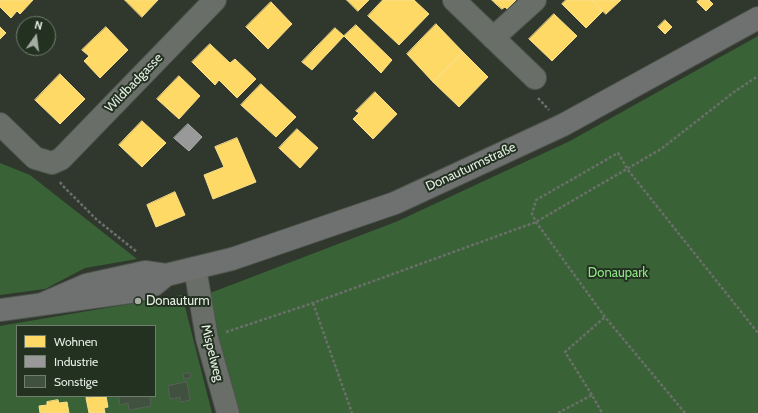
<!DOCTYPE html>
<meta charset="utf-8">
<style>
body{margin:0}
#map{position:relative;width:758px;height:413px;overflow:hidden;background:#30382e;font-family:Cabin,sans-serif}
canvas{display:block}
.legend{position:absolute;left:16px;top:325px;width:140px;height:72px;box-sizing:border-box;background:#233121;border:1px solid #717d6f;margin:0;padding:5px 7px;list-style:none;font-size:12px;color:#e5eee4}
.legend li{display:flex;align-items:center;gap:8px;height:20px}
.legend b{width:20px;border:1px solid #717d6f}
.north{position:absolute;left:16px;top:16px;width:40px;height:40px;box-sizing:border-box;background:#233121;border:1px solid #717d6f;border-radius:50%;rotate:14deg;font-size:11px;font-weight:700;line-height:16px;text-align:center;color:#e5eee4}
.north::after{content:'';display:block;margin:auto;width:14px;height:18px;background:#a6aea4;clip-path:polygon(50% 0,100% 100%,50% 72%,0 100%)}
</style>
<div id="map">
<canvas width="758" height="413"></canvas>
<ul class="legend">
<li><b style="height:11px;background:#ffd966"></b>Wohnen</li>
<li><b style="height:11px;background:#999"></b>Industrie</li>
<li><b style="height:11px;background:#41513f"></b>Sonstige</li>
</ul>
<div class="north">N</div>
</div>
<script>
const context = document.querySelector('canvas').getContext('2d');
context.lineJoin = 'round';
function fillPath(path, color) { context.fillStyle = color; context.fill(path, 'evenodd'); }
function trace(path, color, width, dash) { context.strokeStyle = color; context.lineWidth = width; context.lineCap = dash ? 'butt' : 'round'; context.setLineDash(dash || []); context.stroke(path); }
function drawText(font, color, halo, rows, align = 'center') {
  context.font = font + ' Cabin,sans-serif'; context.lineWidth = 4; context.setLineDash([]); context.textBaseline = 'middle'; context.strokeStyle = halo; context.fillStyle = color; for (const [text, x, y, turn = 0] of rows) {
    context.save(); context.translate(x, y); context.rotate((+turn || 0) * Math.PI / 180); context.textAlign = isNaN(turn) ? turn : align; if (halo) context.strokeText(text, 0, 0); context.fillText(text, 0, 0); context.restore();
  }
}
const green = new Path2D(`
 M758,36V413H230L205,295L398,221L570,141Z
 M0,163L30,175L137,259L85,268L45,289L0,295Z
 M182,295L212,413H0V326ZM17,326H155V396H17Z`);
const homes = new Path2D(`
 M0,0H33L20,14L17,11L11,18L0,7Z
 M125,0H158L142,17Z
 M347,0H369L358,11Z
 M383,0H414L429,14L399,45L368,16Z
 M492,0H516L507,9L505,7L502,9Z
 M566,0H592L603,11L586,28L562,4Z
 M592,0H621L606,14Z
 M699,0H709L713,4L706,11L697,2Z
 M271,2L292,24L268,49L246,27Z
 M554,14L577,36L552,61L529,39Z
 M665,20L672,27L665,34L658,27Z
 M436,24L463,52L433,82L407,54Z
 M356,25L392,60L381,73L344,36Z
 M0,27L6,33L0,39Z
 M106,27L128,50L100,78L84,61L89,56L82,50Z
 M335,28L344,36L312,70L302,62Z
 M210,44L230,63L235,59L256,79L237,98L219,80L215,85L192,62Z
 M463,52L488,77L459,107L433,82Z
 M60,74L85,99L60,124L35,100Z
 M179,76L200,96L179,119L157,99Z
 M261,84L296,117L276,137L241,105Z
 M375,92L397,114L373,139L353,119L359,113L356,111Z
 M142,121L166,143L142,167L119,145Z
 M297,129L318,148L300,168L279,148Z
 M237,138L256,182L213,199L204,175L224,167L215,147Z
 M175,192L185,215L156,227L147,205Z
 M100,396H106L108,407L104,408L105,413H89L86,398Z
 M58,400L59,403L67,402L69,413H40L39,406L47,405V402Z`);
const industry = new Path2D(`
 M188,124L202,137L189,151L174,138Z`);
const building = new Path2D(`
 M190,373V378L184,379L183,374Z
 M187,382L190,400L181,402L180,397L170,399L168,386Z
 M119,396H150L151,406L129,410L128,403L120,405Z`);
const path = new Path2D(`
 M538,98L549,110
 M60,182L62,185L97,220L137,252
 M313,303L352,413
 M226,332L313,303L536,222L661,149L734,92L758,76
 M592,395L565,352L605,317
 M558,413L592,395L602,413
 M685,413L605,317L536,222L532,214L536,200L618,153L628,170L758,333`);
const minor = new Path2D(`
 M454,0L535,78
 M493,38L535,0
 M0,124L35,158L52,163L61,159L215,0
 M195,268L207,338L228,413`);
const major = new Path2D(`
 M42,304L86,285L145,272L166,275L232,259L395,203L563,125L758,18
 M0,310L137,291L154,285L166,275`);
const markers = [
 [138,301,4,"#a6aea4"]
];
const streetNames = [
 ["Wildbadgasse",134,83,-46],
 ["Donauturmstraße",471,167,-25],
 ["Mispelweg",212,353,76]
];
const parkNames = [
 ["Donaupark",618,273]
];
const poiNames = [
 ["Donauturm",146,301]
];
fillPath(green, '#396236');
fillPath(homes, '#ffd966');
trace(homes, '#f7df8c', 1);
fillPath(industry, '#999');
trace(industry, '#b0b2b0', 1);
fillPath(building, '#41513f');
trace(building, '#595f58', 1);
trace(minor, '#4e544d', 24);
trace(major, '#4e544d', 24);
trace(path, '#6a6f69', 2.5, [3, 2]);
trace(minor, '#696e68', 22);
trace(major, '#6e716f', 22);
for (const [x, y, r, color] of markers) { const dot = new Path2D(); dot.arc(x, y, r, 0, 2 * Math.PI); context.fillStyle = color; context.fill(dot); trace(dot, '#233121', 1.5); }
drawText('13px', '#e5eee4', '#233121', streetNames);
drawText('13px', '#8de486', '#233121', parkNames);
drawText('13px', '#e5eee4', '#233121', poiNames, 'left');
</script>
